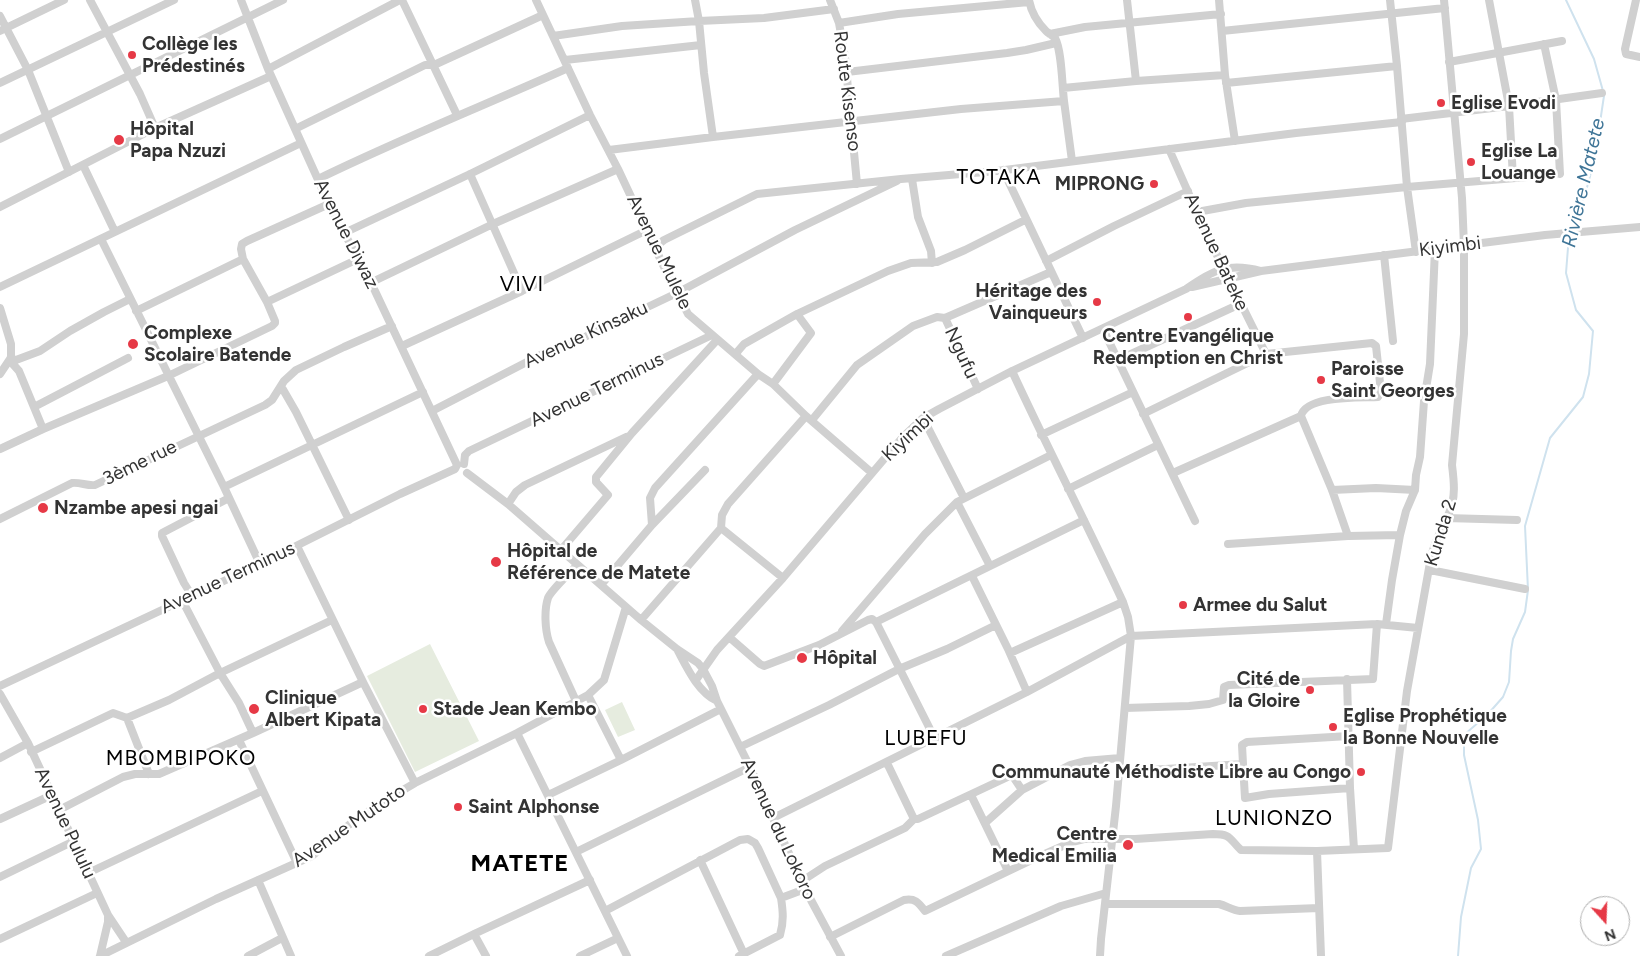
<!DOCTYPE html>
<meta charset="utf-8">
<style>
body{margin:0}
#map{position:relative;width:1640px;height:956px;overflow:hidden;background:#fff;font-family:Figtree,sans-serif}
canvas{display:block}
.north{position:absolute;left:1580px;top:896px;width:50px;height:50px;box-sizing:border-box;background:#fff;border:1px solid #adadad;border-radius:50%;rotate:160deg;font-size:14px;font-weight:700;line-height:20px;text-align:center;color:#333}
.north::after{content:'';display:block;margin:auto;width:18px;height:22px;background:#e63946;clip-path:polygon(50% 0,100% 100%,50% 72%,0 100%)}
</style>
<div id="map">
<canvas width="1640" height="956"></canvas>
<div class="north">N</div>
</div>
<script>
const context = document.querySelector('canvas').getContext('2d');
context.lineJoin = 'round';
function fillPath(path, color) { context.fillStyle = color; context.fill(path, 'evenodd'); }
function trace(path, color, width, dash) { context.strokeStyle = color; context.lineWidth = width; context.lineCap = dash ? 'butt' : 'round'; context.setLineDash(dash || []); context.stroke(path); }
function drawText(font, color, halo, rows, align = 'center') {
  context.font = font + ' Figtree,sans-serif'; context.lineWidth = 5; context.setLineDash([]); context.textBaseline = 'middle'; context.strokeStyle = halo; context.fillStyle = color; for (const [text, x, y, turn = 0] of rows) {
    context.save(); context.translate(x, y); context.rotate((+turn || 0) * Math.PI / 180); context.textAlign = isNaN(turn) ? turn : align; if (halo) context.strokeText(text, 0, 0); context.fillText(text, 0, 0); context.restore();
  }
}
const green = new Path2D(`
 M430,644L479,741L415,772L367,676Z
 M622,702L635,730L618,737L605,710Z`);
const stream = new Path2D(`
 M1566,0L1594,59L1603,91
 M1570,231C1592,190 1597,141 1604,96
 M1458,956L1461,917L1471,868L1481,849L1478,820L1464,755V735L1488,714L1503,697L1509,682L1511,651L1513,639L1525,612L1528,590L1525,526L1550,438L1583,397L1589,374L1593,331L1576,310L1566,273L1569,235`);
const minor = new Path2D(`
 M90,0L140,94L155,128
 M241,0L268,69L329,204L375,291L457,465
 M402,0L457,115
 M536,0L590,115L618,169L664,267L688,314L758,374L773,384L806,416L872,473
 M695,0L699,21L704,73L713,137
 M830,0L839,23L845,57L857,184
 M1127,0L1136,81
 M1219,0L1225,75L1235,141
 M1390,0L1397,66L1407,187L1416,252
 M1489,0L1509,106L1513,178
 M1636,0L1625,49L1626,54L1640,57
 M0,16L28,70L69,172
 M839,23L898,14L1029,2
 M0,31L64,0
 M1222,31L1445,8
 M1050,34L1085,27L1221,14
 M553,36L622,26L699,21L764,18L834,9
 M565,60L701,45
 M1449,62L1562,41
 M268,69L400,0
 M847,72L1007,53L1026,50L1056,43
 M0,83L174,0
 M1226,83L1397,66
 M1063,88L1136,81L1225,75
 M1064,101L1072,161
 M1401,119L1509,106L1602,93
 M295,129L425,65H434L543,15
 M0,139L283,0
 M1169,149L1207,235L1266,354
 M609,150L713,137L961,109L1064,101C1062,85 1062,51 1055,38C1052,35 1049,34 1046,31C1038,23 1031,11 1029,0
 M83,165L115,232
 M1003,170L1083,338
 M470,174L522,291
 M318,179C400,139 485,105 568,68
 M912,179L918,217L931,251L932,263
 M0,207L155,128L271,76
 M1197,212L1246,203L1407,187L1552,175L1557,173L1560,174L1556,100L1544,44
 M344,233L470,174L590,115
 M101,239L224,487L260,564
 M655,247L664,240L757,194L901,179L997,171L1296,133L1402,122
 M1384,255L1393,341
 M243,259L267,302
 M1046,261L1114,226L1188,191
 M370,283L493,224L618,169
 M0,287L301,143
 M1192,287L1261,271L1545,235L1640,227
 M0,308L11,344V362L19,371L43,429
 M136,311L243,259L241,249L242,244L247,241L329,204
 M945,318L978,389
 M1103,329L1195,521
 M402,346L522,291L647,230
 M736,355L738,351L744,344L797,314L888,271L911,263L937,262L965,250L1025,220
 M10,359L16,360L40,351L70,331L104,312L130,299
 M1118,360L1240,304
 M1012,371C1048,449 1087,524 1123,602L1128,617L1131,636L1116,806L1101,939L1100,956
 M0,374L10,359
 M773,384L811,333L797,314
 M281,386L296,412L349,520
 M34,407L128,358
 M432,411L552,349L570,344L677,293L795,230L897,181
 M1143,414L1266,354L1372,343L1376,346L1381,392L1378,397C1360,398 1306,395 1301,416L1173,473
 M1301,416L1332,490L1348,536
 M923,418L964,498
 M812,420L857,365L913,326L937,317L945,318L1051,272
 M1041,435L1133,392
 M0,449L43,429L168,376L272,326L275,323V321L267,302L358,259
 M464,464L465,455L469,451L712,335
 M467,473L508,504L641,620L677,649L698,663L703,669L712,686L717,701L750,767L805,889L841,956
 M224,487L423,392
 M1068,489L1158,445
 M1332,490L1376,488L1415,490
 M957,502L990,566
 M508,504L516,492L525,485L626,437
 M1446,518L1517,520
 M0,519L72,483C80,482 87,486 95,485L265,405L272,400L284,381L296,370L344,347L392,326
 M652,525L705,470
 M721,528L783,578
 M1228,544L1348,536L1400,535
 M297,546L363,682L415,783
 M561,550L608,495L596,482V477L632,433L717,340
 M1430,570L1525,589
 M972,576L1008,649L1027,692
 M601,585L652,525L650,498L655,488L758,374
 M192,596L184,583L162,536V533L229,498
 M182,600L220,673L239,703L253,733
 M641,620L721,528L722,515L728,504L806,416
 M876,622L935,739
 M1386,624L1392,580L1400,535L1406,511L1415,490L1416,475L1420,457L1424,401L1430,364L1435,249
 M842,631L925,534L957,502L1051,455
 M729,637L760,664L764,666L819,645L868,620L872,619L876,622L1084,520
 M678,651C687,668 698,692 717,701
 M1010,653L1123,602
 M1347,679L1350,788L1354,849
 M696,680L717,650L783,578L902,438L923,418L939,409L1012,371L1186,289C1213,270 1228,262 1261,271
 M0,686L260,564L400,494L455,469L457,465
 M0,694L28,743L108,915V922L100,956
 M588,695L621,760
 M576,701L549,642C545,630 544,610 548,598C551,590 571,572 577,565
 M1125,708L1189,706L1209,704L1223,700L1224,687L1229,685L1373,679L1377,624
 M127,718L169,700L220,673L332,620
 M517,733L627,956
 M239,740L297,863
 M740,747L829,705L899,669L947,649L996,625
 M31,752L113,713L127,718L149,774
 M0,758L28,743
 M887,763L914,819
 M1243,764L1242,745L1247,742L1349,736
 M1119,772L1243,764L1245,798L1269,794L1350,788
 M548,795L621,760L721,709
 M971,795L1008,871
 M59,810L123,777L135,774H159L253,733L363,682
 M773,818L1027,692L1131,636L1377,624L1418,628
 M0,819L52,795
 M985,823L1022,790
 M1317,851L1321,956
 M576,852L750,767
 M700,860L744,954
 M88,873L262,791
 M0,877L74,841
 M258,880L291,956
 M802,881L825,866L905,828L914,819H918L1012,775L1022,790L1070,765L1085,761L1120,758
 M1105,904H1219C1227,906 1232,910 1240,911L1319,908
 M605,911L740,840L748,839L755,843L758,848L781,898
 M108,915L126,942
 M474,934L486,956
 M830,937L904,900C915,898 918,902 925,911L1038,857L1072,842L1084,839H1135L1213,834C1232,834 1229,839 1241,850L1317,851L1388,848L1407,691L1431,557C1435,540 1442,529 1449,513C1456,498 1454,481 1452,465L1464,334V246L1462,198L1444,0
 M0,939L97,893
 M100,956L216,899L312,856L350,824L376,806L415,783L517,733L588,695L604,680L626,607
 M248,956L282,938
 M429,956L474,934L590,880
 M580,956L618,938
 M739,956L780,935C784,922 783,911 781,898L805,889
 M946,956L1061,906L1106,893`);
const markers = [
 [132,55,5,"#e63946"],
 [1441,103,5,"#e63946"],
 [119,140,6,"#e63946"],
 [1471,162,5,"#e63946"],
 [1154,184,5,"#e63946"],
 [1097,302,5,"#e63946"],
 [1188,317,5,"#e63946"],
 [133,344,6,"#e63946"],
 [1321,380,5,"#e63946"],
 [43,508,6,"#e63946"],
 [496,562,6,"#e63946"],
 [1183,605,5,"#e63946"],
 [802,658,6,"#e63946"],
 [1310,690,5,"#e63946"],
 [254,709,6,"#e63946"],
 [423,709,5,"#e63946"],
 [1333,727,5,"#e63946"],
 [1361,772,5,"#e63946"],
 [458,807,5,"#e63946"],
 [1128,845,6,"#e63946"]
];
const poiNames = [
 ["Collège les",142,44],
 ["Prédestinés",142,66],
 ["Eglise Evodi",1451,103],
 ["Hôpital",130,129],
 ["Papa Nzuzi",130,151],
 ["Eglise La",1481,151],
 ["Louange",1481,173],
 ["MIPRONG",1144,184,"right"],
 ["Héritage des",1087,291,"right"],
 ["Vainqueurs",1087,313,"right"],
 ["Complexe",144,333],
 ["Scolaire Batende",144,355],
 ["Centre Evangélique",1188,336,"center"],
 ["Redemption en Christ",1188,358,"center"],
 ["Paroisse",1331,369],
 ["Saint Georges",1331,391],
 ["Nzambe apesi ngai",54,508],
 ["Hôpital de",507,551],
 ["Référence de Matete",507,573],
 ["Armee du Salut",1193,605],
 ["Hôpital",813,658],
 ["Cité de",1300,679,"right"],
 ["la Gloire",1300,701,"right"],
 ["Clinique",265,698],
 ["Albert Kipata",265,720],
 ["Stade Jean Kembo",433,709],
 ["Eglise Prophétique",1343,716],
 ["la Bonne Nouvelle",1343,738],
 ["Communauté Méthodiste Libre au Congo",1351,772,"right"],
 ["Saint Alphonse",468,807],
 ["Centre",1117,834,"right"],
 ["Medical Emilia",1117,856,"right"]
];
const streetNames = [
 ["Route Kisenso",847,91,83],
 ["Avenue Diwaz",346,234,63],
 ["Kiyimbi",1450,247,-7],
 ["Avenue Mulele",659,252,64],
 ["Avenue Bateke",1216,252,65],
 ["Avenue Kinsaku",586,335,-25],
 ["Ngufu",961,353,65],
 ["Avenue Terminus",597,390,-26],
 ["Kiyimbi",908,437,-43],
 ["3ème rue",140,463,-26],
 ["Kunda 2",1441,533,-73],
 ["Avenue Terminus",228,578,-25],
 ["Avenue Pululu",65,823,65],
 ["Avenue Mutoto",349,826,-34],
 ["Avenue du Lokoro",778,829,65]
];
const waterNames = [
 ["Rivière Matete",1584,183,-77]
];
const quarterNames = [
 ["TOTAKA",999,178],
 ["VIVI",522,285],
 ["LUBEFU",926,739],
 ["MBOMBIPOKO",181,759],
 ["LUNIONZO",1274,819]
];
const districtNames = [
 ["MATETE",520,864]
];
fillPath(green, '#e6ecdf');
trace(stream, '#cfe2ee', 2);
trace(minor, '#d0d0d0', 8);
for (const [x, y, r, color] of markers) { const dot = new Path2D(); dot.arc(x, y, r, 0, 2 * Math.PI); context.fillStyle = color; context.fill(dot); trace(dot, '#fff', 2); }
drawText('bold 19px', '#333', '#fff', poiNames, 'left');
drawText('19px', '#333', '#fff', streetNames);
drawText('italic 20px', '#3f7597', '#fff', waterNames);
context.letterSpacing = '1px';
drawText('21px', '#000', '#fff', quarterNames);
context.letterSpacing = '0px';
context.letterSpacing = '1px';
drawText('bold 24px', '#000', '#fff', districtNames);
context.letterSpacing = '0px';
</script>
